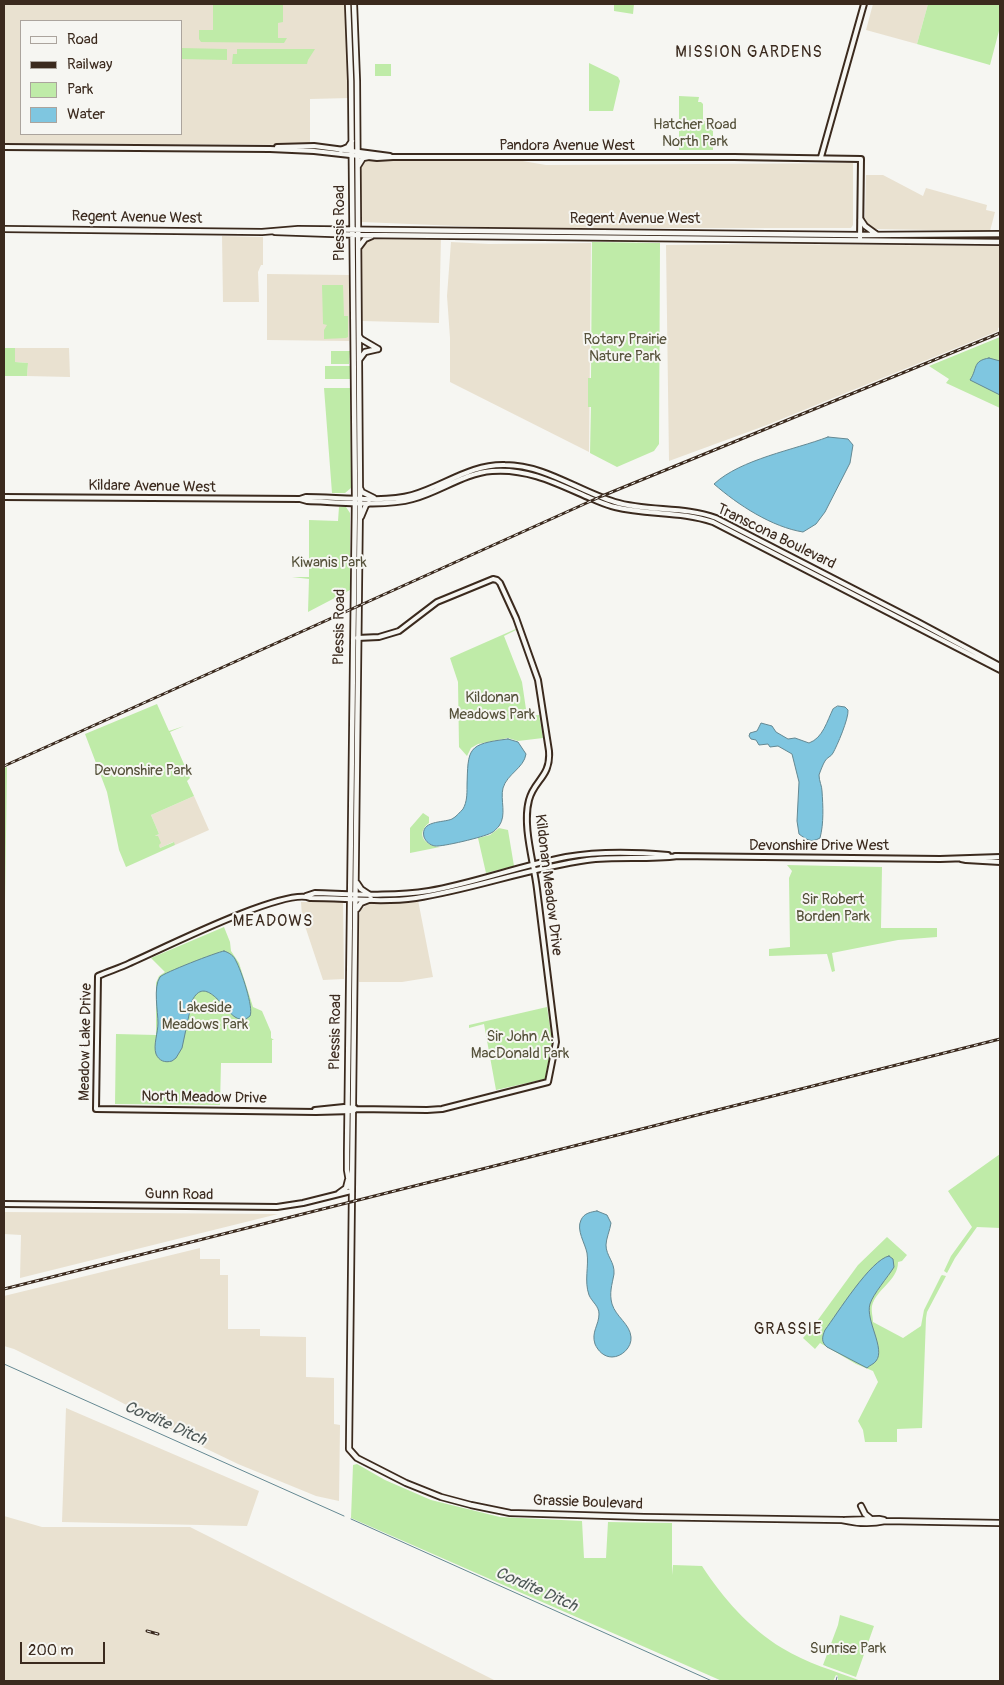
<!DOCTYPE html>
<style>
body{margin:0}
#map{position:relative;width:1004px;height:1685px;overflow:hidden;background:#f6f6f2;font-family:Pangolin,sans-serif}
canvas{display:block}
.frame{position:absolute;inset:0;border:5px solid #3b2a1e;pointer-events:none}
.legend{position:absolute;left:20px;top:20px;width:162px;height:115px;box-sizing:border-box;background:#f6f6f2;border:1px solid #aba49d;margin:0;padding:6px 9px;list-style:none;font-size:15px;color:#3b2a1e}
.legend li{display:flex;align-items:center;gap:10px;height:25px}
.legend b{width:25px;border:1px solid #aba49d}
.scale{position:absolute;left:20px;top:1642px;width:85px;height:22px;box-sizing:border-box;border:2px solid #3b2a1e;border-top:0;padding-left:6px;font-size:15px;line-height:18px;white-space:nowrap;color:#3b2a1e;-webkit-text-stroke:4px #f6f6f2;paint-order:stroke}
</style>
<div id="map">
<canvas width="1004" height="1685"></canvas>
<div class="frame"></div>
<ul class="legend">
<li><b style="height:6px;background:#f6f6f2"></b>Road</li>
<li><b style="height:6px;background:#3b2a1e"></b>Railway</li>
<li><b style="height:14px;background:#bfeba8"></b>Park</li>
<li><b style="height:14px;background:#7fc6e0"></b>Water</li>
</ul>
<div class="scale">200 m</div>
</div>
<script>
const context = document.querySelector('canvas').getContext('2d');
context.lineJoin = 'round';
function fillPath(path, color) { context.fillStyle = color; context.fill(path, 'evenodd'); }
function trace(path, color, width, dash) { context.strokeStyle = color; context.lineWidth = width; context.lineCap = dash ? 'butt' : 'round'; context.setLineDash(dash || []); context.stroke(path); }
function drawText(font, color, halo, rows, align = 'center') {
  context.font = font + ' Pangolin,sans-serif'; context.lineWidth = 4; context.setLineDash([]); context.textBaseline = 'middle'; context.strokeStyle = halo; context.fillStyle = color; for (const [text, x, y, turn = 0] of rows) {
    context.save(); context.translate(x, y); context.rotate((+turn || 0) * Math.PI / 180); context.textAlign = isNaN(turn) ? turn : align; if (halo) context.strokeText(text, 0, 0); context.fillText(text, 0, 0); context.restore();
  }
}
const built = new Path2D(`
 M4,4H348L350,98L310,99V145L4,143ZM21,21H181V134H21Z
 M873,4H928L917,44L866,30Z
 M471,157L505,158L546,165L853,163V225L851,228H506L362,222L359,159Z
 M866,175H883L923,196L926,188L987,205L986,210L995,212L990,231L874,229L869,227L865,218Z
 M222,236L263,237V265H261L258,272L259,302H223Z
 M376,237H441L439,323L362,321V252L363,244L366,241Z
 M451,242L489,244L591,243L589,452L450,382V338L447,296Z
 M756,244L1000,246V327L998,328V331L767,425L669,461L666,245Z
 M267,274L349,275V341L267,340Z
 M15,348H69L70,377L27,376L28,363L15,362Z
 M194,796L209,830L175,845L173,842L160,848L155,836L159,834L151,815Z
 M418,900L433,977L402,982H359V916L361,910L367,904Z
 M301,902H343L344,979L323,980L302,917Z
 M4,1212L278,1214L20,1278L21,1235L4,1234Z
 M200,1248V1259H220V1275H228V1329H260V1336L306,1337V1377L334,1378V1424L340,1425L339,1501L316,1496L238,1464L186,1439L161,1423L113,1398L14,1349L4,1346V1296Z
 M66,1408L259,1491L247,1526L62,1522Z
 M4,1516L42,1527H190L496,1681H4Z`);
const green = new Path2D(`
 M213,4H283V22L278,23V38H287L284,43L201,42L199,39V30H213Z
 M614,4H634L633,14L614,11Z
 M928,4H1000V27L990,65L917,44Z
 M182,48L227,49V60L182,59Z
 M237,49H315L308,60L307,64H232L233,54H237Z
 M589,63L618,77L620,81L613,111H589Z
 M375,64H391V76H375Z
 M679,96L699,97L698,102H701L703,104V120L706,122L713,121V150H679Z
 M592,242L660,243L659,444L654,451L617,467L590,453L591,407H588V378H591Z
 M322,285H343L344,316H348V337L346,338L324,339V330L327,325L323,324Z
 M1000,337V408L946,383L949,379L929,366Z
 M4,348H15V362L28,363L27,376H4Z
 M331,351H350L349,364H331Z
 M325,366H350V379H325Z
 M324,388H350L351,488L345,493H332Z
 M339,507H346L350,513V590L308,612L309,579L292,577H309V520L338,521Z
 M518,628V629L504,636L522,682L527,716L539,715L543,738L518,741L508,738L478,744L471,748L467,756L459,747L458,682L450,658Z
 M157,704L169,731L184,726L170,732L190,778L187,781L194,796L151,815L159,834L155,836H158L161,843L159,845L160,848L174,842L175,845L126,867L119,850L107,792L85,734Z
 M7,767L4,969V768Z
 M423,813L429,817V823C415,834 425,846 440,847L410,853V828Z
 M499,828L508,830L514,866L486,873L478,838L490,835Z
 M787,865L882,867L881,928H937V937L898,940L832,953L835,971L832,972L827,954L769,956V949L790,947L789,878L792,871Z
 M224,927L230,942L231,951L239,963L253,1007L262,1011L271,1032V1038L274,1040H272V1063H221L220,1105L115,1104L116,1034L156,1035V983L159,976L165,972L151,958Z
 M547,1007L552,1041L545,1079L496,1090L484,1024L469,1028V1025Z
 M1000,1154V1228L977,1227L955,1258L947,1273L944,1271L951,1256L972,1227L948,1191Z
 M887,1237L907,1255L902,1261L898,1262C898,1281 876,1289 872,1306C871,1311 873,1317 873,1322L903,1338L921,1326L924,1310L941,1276L942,1275L946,1276L927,1312L926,1318L922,1428L897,1429V1442H865L863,1430L858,1421L878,1382L873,1371L856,1364L820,1343L815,1349L803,1338L812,1328L858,1265Z
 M357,1464L385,1480L431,1500L500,1517L582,1521L584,1558H606L608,1522L672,1523V1575L673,1565L702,1566C723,1598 749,1628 782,1648C806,1663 835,1671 861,1681H838V1676L836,1675L833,1681H722L351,1518L353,1465Z
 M840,1615L874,1626L856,1677L823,1665L838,1625Z`);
const water = new Path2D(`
 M989,358L1000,361V395L970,380C978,368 972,361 989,358Z
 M828,437L848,439L853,445L850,463L825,512L816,524L803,532C772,527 738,505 714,484C741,459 794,450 828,437Z
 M838,706L845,707L848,710C849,718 837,746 833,753C831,757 827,757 825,761C823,764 820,772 819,775C819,781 822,786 822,791C823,806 824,823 820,838C811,843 807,840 799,834L797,821L799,782L792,754L778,746L770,747L768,744L759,745L756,740L751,739L749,736L750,733L757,731L761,723L772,726L776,732L788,739L795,738L809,743C823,738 827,721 833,709Z
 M508,739L518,742L526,754C524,768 507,774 503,788C500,800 507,815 499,826C497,828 494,832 491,833C484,837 442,847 435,846C430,845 426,842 424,837C420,820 443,823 452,819C456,817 460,812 463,809C467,802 467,794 467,787C468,748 467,744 508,739Z
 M224,951C230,953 234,956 236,961C241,970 254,1008 250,1016L246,1019C242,1020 238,1019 235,1017C224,1010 205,974 192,1001L182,1048L176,1058L172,1061C165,1063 159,1061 156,1054C153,1045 158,1033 158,1023C158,1012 153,987 160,977C163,973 217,952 224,951Z
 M597,1211L607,1215L611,1223C610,1230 606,1239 606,1245C606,1256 615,1262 614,1274C612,1285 609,1293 612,1304C616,1317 630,1324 631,1337C632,1347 622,1357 612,1357C604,1357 598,1351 595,1344C591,1332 599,1325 599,1314C599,1306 592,1302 589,1295C584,1281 589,1266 587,1253C585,1243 576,1230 581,1220C584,1213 591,1212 597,1211Z
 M889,1256L893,1259L894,1267C888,1277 873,1294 870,1304C865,1320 886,1349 876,1361C874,1364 870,1365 867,1368L827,1347C821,1342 822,1337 825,1330C837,1314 871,1259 889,1256Z`);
const stream = new Path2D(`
 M4,1364L344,1516
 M351,1519L712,1681
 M836,1681L837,1677`);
const minor = new Path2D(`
 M4,147L270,149L314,151L377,158L393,157H734L861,159L860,240
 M277,147L314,146L390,156
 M821,157L864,4
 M4,497L300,499L306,497C337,497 383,503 412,495C444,486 470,464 505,465C545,465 578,491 615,502C648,512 684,506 716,518L918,622L1000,666
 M300,499L307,501C337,502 385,507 413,499C440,492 464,473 492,471C528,468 558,484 590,498C598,501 606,505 615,507C647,515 681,511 713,522L1000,670
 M357,638L379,637L399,631L437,602L493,579L497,580L500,583L516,618L538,680L549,751C551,777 534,780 529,800C522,826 534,863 537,889L556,1042L548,1082L442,1109L427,1110L356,1109L353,1111L316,1112L96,1109L98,976C109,971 120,968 130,963C160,950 285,887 310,898C345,898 381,903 416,898C474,889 529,868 587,860C617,856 647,860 678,856
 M675,856L940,859L1000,857
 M961,859L966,860L1000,862
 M306,896L315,893C353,894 391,897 429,891C475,883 519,866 566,857C600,851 634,852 668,855
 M315,1110L344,1107L355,1108
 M4,1204L277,1207L303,1203L351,1191`);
const major = new Path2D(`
 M348,4L351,81L355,498L347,1151V1170L350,1187
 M354,4L357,81L360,498L349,1449L357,1458L406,1483L441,1497L471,1505L510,1513L644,1517L842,1520C855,1523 872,1524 885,1521L1000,1523
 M341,150L348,147L352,141
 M358,166L363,158L368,157
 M861,220L865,226L876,234
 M4,229L262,232L298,229L860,235L1000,234
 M275,232L361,235L1000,242
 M359,247L365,239L372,236
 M359,336L361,339L378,349
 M359,360L365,352L378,349
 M360,488L362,492L374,498
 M361,517L366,505L369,503
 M357,883L361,889L370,895
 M357,909L361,903L371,899
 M339,1193L346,1188L348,1180
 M861,1506L865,1514L870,1518
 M845,1520L879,1519L884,1520`);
const rail = new Path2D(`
 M4,766L602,496L1000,333
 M4,1289L1000,1039
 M147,1631L158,1634`);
const parkNames = [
 ["Hatcher Road",695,125],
 ["North Park",695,142],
 ["Rotary Prairie",625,340],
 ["Nature Park",625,357],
 ["Kiwanis Park",329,563],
 ["Kildonan",492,698],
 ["Meadows Park",492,715],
 ["Devonshire Park",143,771],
 ["Sir Robert",833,900],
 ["Borden Park",833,917],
 ["Lakeside",205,1008],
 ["Meadows Park",205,1025],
 ["Sir John A.",520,1037],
 ["MacDonald Park",520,1054],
 ["Sunrise Park",848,1649]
];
const streetNames = [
 ["Pandora Avenue West",567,146],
 ["Regent Avenue West",137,218,1],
 ["Regent Avenue West",635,219],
 ["Plessis Road",340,223,-90],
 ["Kildare Avenue West",152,487,1],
 ["Transcona Boulevard",776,537,26],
 ["Plessis Road",340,627,-89],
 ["Devonshire Drive West",819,846],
 ["Kildonan Meadow Drive",548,885,83],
 ["Plessis Road",336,1032,-89],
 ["Meadow Lake Drive",86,1042,-89],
 ["North Meadow Drive",204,1098,1],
 ["Gunn Road",179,1195,1],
 ["Grassie Boulevard",588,1503,2]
];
const neighbourhoodNames = [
 ["MISSION GARDENS",749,53],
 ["MEADOWS",273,922],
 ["GRASSIE",788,1330]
];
const waterNames = [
 ["Cordite Ditch",165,1424,24],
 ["Cordite Ditch",536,1590,24]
];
fillPath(built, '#e9e1d0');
fillPath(green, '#bfeba8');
fillPath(water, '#7fc6e0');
trace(water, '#648892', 1);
trace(stream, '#648892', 1);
trace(minor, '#3b2a1e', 8);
trace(major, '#3b2a1e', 8);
trace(minor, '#f6f6f2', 4);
trace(major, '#f6f6f2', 4.5);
trace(rail, '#3b2a1e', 3);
trace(rail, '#f6f6f2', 1, [4]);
drawText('15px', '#55513a', '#f6f6f2', parkNames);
drawText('15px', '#3b2a1e', '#f6f6f2', streetNames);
context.letterSpacing = '1px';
drawText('16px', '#3b2a1e', '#f6f6f2', neighbourhoodNames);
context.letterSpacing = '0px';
drawText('italic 16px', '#4f5958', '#f6f6f2', waterNames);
</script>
